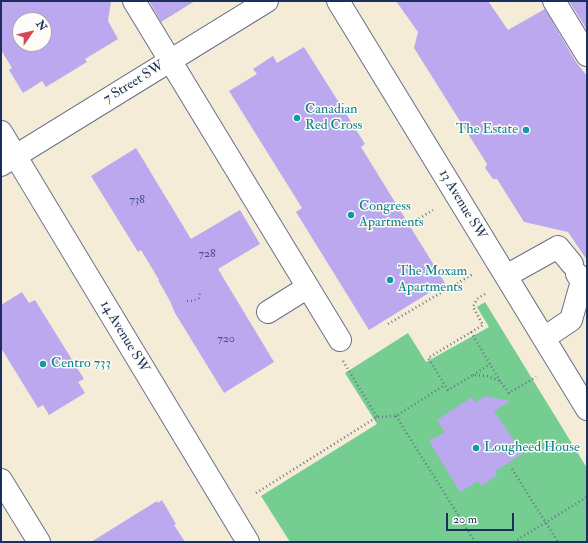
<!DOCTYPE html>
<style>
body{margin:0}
#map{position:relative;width:588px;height:543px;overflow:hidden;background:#f4ecd6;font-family:"IM FELL Double Pica",serif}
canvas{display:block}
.frame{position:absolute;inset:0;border:2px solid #1b2f5e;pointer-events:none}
.north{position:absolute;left:12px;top:12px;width:40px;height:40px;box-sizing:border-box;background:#fdfcf7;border:1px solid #a3aaba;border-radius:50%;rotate:56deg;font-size:11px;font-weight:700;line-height:16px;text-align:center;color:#1b2f5e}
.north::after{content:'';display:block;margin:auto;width:14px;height:18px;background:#d1495b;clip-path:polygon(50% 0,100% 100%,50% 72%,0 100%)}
.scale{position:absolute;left:446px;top:513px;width:68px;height:18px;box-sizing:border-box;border:2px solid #1b2f5e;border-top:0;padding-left:5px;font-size:12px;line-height:14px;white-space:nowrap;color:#1b2f5e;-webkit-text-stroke:3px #fdfcf7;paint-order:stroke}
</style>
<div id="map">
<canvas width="588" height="543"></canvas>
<div class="frame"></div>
<div class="north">N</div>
<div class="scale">20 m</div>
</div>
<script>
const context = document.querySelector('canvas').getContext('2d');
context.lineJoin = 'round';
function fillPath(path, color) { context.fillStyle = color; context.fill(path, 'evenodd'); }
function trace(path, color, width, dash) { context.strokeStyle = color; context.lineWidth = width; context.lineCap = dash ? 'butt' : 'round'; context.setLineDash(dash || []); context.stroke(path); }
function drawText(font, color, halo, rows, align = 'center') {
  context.font = font + ' "IM FELL Double Pica",serif'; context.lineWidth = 3; context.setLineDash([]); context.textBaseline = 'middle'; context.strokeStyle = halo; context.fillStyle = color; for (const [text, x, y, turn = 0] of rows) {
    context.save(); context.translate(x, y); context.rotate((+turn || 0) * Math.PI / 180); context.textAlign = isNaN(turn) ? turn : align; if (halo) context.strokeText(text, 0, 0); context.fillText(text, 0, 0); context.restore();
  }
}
const green = new Path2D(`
 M485,302L587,468V542H290L261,496L377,424L345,373L408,333L426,362L489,327L477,307Z`);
const building = new Path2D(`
 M1,1H111L108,21L118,39L85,59L87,62L46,87L42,81L23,93L9,70L12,68L1,50ZM20,20H44V44H20Z
 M149,1H195L161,22Z
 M396,1H488L508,30L545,9L576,62L587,76V260L568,232L524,222L497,179H493L485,168L487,164L414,48L418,32Z
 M569,1H587V30Z
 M304,47L365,144L361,147L445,283L369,330L296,212L302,208L229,91L257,74L253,69L273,56L277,63Z
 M136,148L191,239L240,210L260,244L218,269L274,362L224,393L175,313L170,301L158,280H159L141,250L138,252L91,176Z
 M22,292L29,303L35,300L84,379L78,382L85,393L49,415L43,405L38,408L1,348V305Z
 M485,396L510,401L494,411L523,454L495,471L497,475L481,486L478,481L460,492L429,441L445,432L437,420L472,397L475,403Z
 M162,500L176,524L174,525L185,542H91L157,501L158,503Z`);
const path = new Path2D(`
 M412,223L433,210
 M485,294L477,299L473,307L483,325L428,358L448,390L473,375L487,376L500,381L509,393L536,377
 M187,301H193L199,298L200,293
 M388,324L473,274
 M471,332L500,381
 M343,361L377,417
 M473,375L490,364
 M396,416L475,542
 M512,469L558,542
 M256,493L377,417L396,416L445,385
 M514,542L587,497`);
const minor = new Path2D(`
 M134,1L340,340
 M338,1L587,409
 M554,1L587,55
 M1,132L248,542
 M1,165L267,1
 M506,276L558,247L572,264
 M268,312L308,287
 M544,338L571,320L582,281L577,274
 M1,480L39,542`);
const markers = [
 [297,118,4,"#0f9aa8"],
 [526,130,4,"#0f9aa8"],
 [351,215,4,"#0f9aa8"],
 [390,280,4,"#0f9aa8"],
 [43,364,4,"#0f9aa8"],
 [476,448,4,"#0f9aa8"]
];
const numberNames = [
 ["738",137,200],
 ["728",207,254],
 ["720",226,339]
];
const streetNames = [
 ["7 Street SW",134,83,-32],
 ["13 Avenue SW",462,205,59],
 ["14 Avenue SW",124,337,59]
];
const cultureNames = [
 ["Canadian",305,110],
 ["Red Cross",305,126],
 ["The Estate",518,130,"right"],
 ["Congress",359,207],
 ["Apartments",359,223],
 ["The Moxam",398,272],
 ["Apartments",398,288],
 ["Centro 733",51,364],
 ["Lougheed House",484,448]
];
fillPath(green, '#76cd92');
fillPath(building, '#bba8ee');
trace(minor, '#677188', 24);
trace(path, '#677188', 2.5, [1, 3]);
trace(minor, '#fff', 22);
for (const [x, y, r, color] of markers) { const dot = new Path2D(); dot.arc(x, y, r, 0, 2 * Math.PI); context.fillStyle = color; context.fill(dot); trace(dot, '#fdfcf7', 1.5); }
drawText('12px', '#434d82', null, numberNames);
drawText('14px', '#1b2f5e', '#fdfcf7', streetNames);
drawText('14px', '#0d838f', '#fdfcf7', cultureNames, 'left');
</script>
